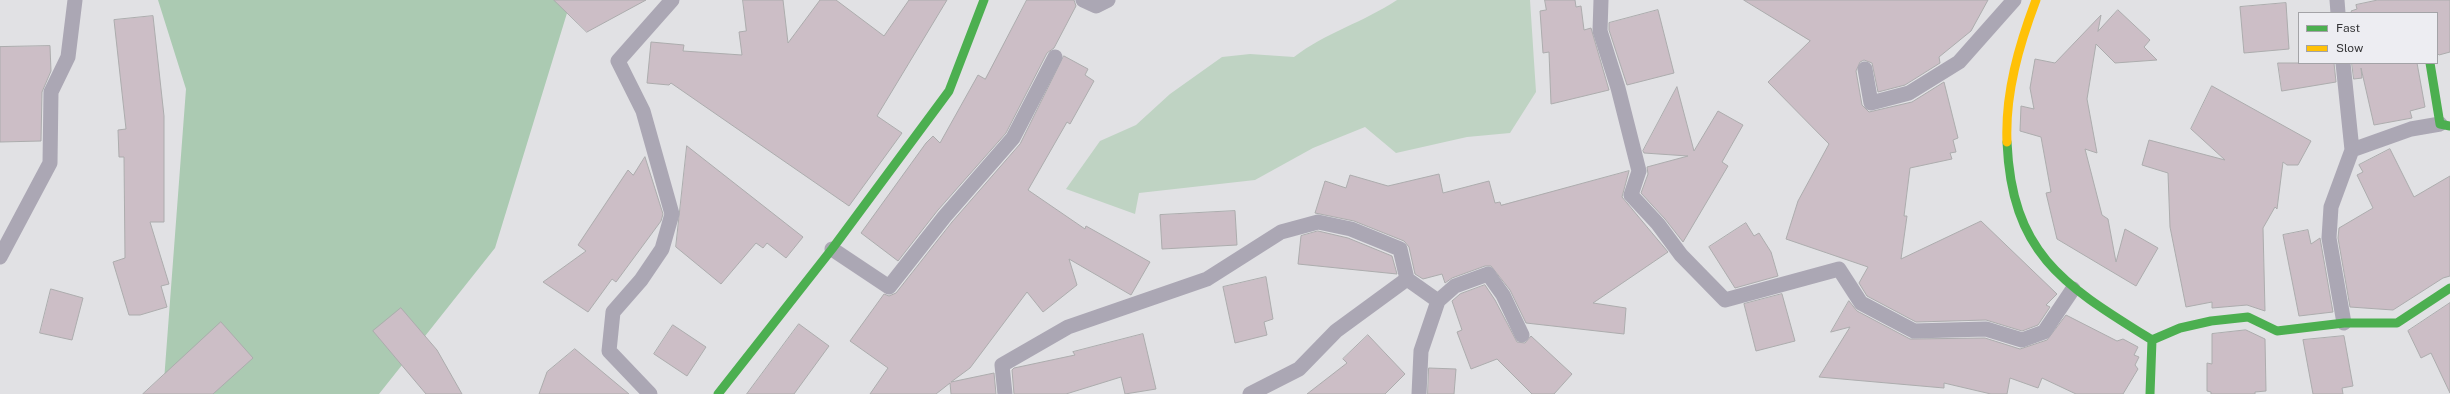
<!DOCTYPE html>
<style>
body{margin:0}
#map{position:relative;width:2450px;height:394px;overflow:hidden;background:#e1e1e4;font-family:"Public Sans",sans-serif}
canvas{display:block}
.legend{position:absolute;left:2298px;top:12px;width:140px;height:52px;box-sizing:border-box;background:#ededf2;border:1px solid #a3a3a7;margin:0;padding:5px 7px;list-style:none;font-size:12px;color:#343436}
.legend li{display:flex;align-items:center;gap:8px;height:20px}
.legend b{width:20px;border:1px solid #a3a3a7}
</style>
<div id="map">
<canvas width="2450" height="394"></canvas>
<ul class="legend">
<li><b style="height:5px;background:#4caf50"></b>Fast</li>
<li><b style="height:5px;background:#ffc107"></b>Slow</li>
</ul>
</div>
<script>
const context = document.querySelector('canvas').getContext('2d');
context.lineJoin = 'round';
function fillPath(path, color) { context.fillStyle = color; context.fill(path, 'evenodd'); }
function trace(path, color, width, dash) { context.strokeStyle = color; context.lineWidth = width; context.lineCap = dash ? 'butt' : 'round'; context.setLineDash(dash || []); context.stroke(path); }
const green = new Path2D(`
 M1397,0H1530L1536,92L1510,133L1467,137L1396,153L1365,127L1313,148L1255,180L1139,193L1135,214L1066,189L1100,141L1136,125L1170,94L1222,57L1250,54L1294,57C1325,33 1364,22 1397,0Z`);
const forest = new Path2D(`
 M158,0H571L495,248L379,394H163L186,89Z`);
const building = new Path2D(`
 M554,0H646L587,32Z
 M743,0H783L788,43L820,0H836L884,36L909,0H947L877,116L902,133L849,206L671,83L669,85L647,83L651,42L684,45L683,51L742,55L739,32L746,31Z
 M1027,0H1074L1076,6L1054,48L1047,53L1006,133L938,210L898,261L861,233L926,143L933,136L940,143L978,75L985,79Z
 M1545,0H1575L1576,7L1581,6L1584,30L1591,28L1609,90L1551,104L1549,52L1543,53L1540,11L1546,10Z
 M1744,0H1988L1971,31L1939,57L1940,63L1905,85L1878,92L1872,63L1864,60L1860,62L1856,71L1862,105L1869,112L1912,102L1944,82L1958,138L1953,140L1956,152L1950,153L1952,159L1910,168L1904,216H1907L1901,259L1981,221L2057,294L2046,305L2050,307L2038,325L2022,331L1986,320L1916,322L1867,296L1859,283L1868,267L1786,239L1798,201L1829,144L1768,82L1810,41Z
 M2378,0H2450V52L2439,55L2437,53V13H2352L2351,11L2357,9L2356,5Z
 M2286,3L2289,49L2244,53L2240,7Z
 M1658,10L1674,73L1627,85L1609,30V23Z
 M2118,10L2150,40L2144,47L2157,60L2115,63L2096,44L2087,99L2097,153L2085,149L2102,215L2108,219L2116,262L2125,229L2158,248L2136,286L2057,239L2046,193L2051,192L2041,137L2020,131L2021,106L2034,109L2030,88L2035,59L2055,63L2101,15L2098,31Z
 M153,16L164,116V222H150L169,284L161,286L167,307L140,315H129L113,262L125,258L124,157H119L118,130L126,129L114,20Z
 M50,46L51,71L42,92L41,141L0,142V47Z
 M1064,56L1088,69L1085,75L1094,81L1070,124L1067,122L1028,190L1085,229L1086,226L1150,262L1131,295L1069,259L1077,285L1043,312L1027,292L970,368L951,382L994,373L996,394H951L950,383L936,394H870L888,368L850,341L884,294L889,296L896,293L952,222L1020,144Z
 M2278,63H2334L2336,82L2282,91Z
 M2352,63H2417L2425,107L2410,111L2412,118L2374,125L2361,68L2362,78L2354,79Z
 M2212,86L2311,141L2298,165H2287L2283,162L2277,209L2275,207L2263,228L2265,311L2247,305L2212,308V302L2186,307L2170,227L2168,173L2142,165L2149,140L2225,160L2191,129Z
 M1677,87L1694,151L1718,111L1743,125L1722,162L1728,166L1683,242L1665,219L1641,193L1648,174L1647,167L1688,156L1644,153L1643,151Z
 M687,146L803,237L786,258L767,243L763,248L756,243L721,284L676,247Z
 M2390,149L2414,197L2450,176V276L2443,278L2393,310L2350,307L2338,238L2339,228L2373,208L2357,175L2363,172L2359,165Z
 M645,157L663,214L661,221L616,282L612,279L588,312L543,282L586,251L578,245L628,170L633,175Z
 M1629,171L1622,197L1668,252L1593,303L1626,308L1624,334L1526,323L1510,290L1491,266H1485L1452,278L1445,283L1442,274L1423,279L1415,274L1409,247L1404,241L1354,221L1315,213L1325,181L1346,188L1350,175L1388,186L1439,174L1443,193L1489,181L1495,203L1500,202L1501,205Z
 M1235,211L1237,245L1162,249L1160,215Z
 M1746,223L1754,236L1759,233L1771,252L1778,276L1735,288L1709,247Z
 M2308,230L2311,244L2320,238L2333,312L2299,316L2283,235Z
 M1318,231L1348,238L1392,256L1397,274L1298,264L1301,236Z
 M1266,277L1273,319L1264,322L1267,335L1235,343L1223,287Z
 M1485,285L1495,300L1517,342L1525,343L1531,336L1572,374L1554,394H1532L1497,359L1471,369L1457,332L1462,330L1452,301L1460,294Z
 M51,289L83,298L72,340L40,333Z
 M1782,294L1795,341L1756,351L1744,304Z
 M1849,301L1857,311L1910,339L1985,338L2020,349L2047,340L2066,315L2117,341L2123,339L2138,347L2134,355L2139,357L2135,365L2138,369L2123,394H2076L2042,378L2038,388L2010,378L2007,394H1991L1944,383V388L1819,377L1850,327L1831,332Z
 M2450,303V393L2431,353L2421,358L2408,331Z
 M401,308L437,350L462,394H426L373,331Z
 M221,322L253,358L213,394H143Z
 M799,324L829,346L794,394H747Z
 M673,325L706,347L687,376L654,354Z
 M2246,330L2265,339L2266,391L2255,392V394H2211V392L2207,391V363L2212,364V334Z
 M1143,334L1156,389L1125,394L1121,377L1066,394H1014L1012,370L1014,368L1075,355L1073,352Z
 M1368,335L1405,374L1385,394H1307L1347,363L1343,359Z
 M2344,336L2353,386L2342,388L2343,394H2313L2303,340Z
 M575,349L629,394H539L547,372Z
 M1429,368L1456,369L1454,394H1428Z`);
const lane = new Path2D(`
 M1083,0L1096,6L1108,0
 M1601,0L1600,31L1618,88L1639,171L1631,195L1658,224L1681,255L1725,300L1839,269L1861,303L1914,331L1986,329L2022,340L2044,332L2073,289
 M2337,0L2338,13
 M2343,63L2352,150L2411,129L2440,124
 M1865,69L1871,103L1909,93L1959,62L2014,0
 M832,249L889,287L945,216L1013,138L1055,57
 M0,257L50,163L51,92L68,57L75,0
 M2344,323L2329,238L2331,207L2352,150
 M650,394L609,351L613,312L641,280L662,249L672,214L643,111L618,61L672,0
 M1005,394L1002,365L1068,327L1207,279L1281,232L1318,222L1351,229L1400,249L1407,279L1438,301
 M1250,394L1299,369L1336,331L1407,279
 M1419,394L1421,351L1438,301L1455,286L1488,274L1503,295L1522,335`);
const fast = new Path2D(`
 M2430,63L2440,124L2450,126
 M2007,142C2012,255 2064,285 2152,340
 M718,394L832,249L949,91L984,0
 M2150,394L2152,340L2180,328L2211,321L2248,317L2277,331L2344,323H2397L2450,288`);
const slow = new Path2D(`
 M2007,142C2005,93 2019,45 2036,0`);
fillPath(green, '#bfd3c3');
fillPath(forest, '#abcab2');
fillPath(building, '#ccbec6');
trace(building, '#acacad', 1);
trace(lane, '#aba7b4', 15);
trace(fast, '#4caf50', 9);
trace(slow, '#ffc107', 9);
</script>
